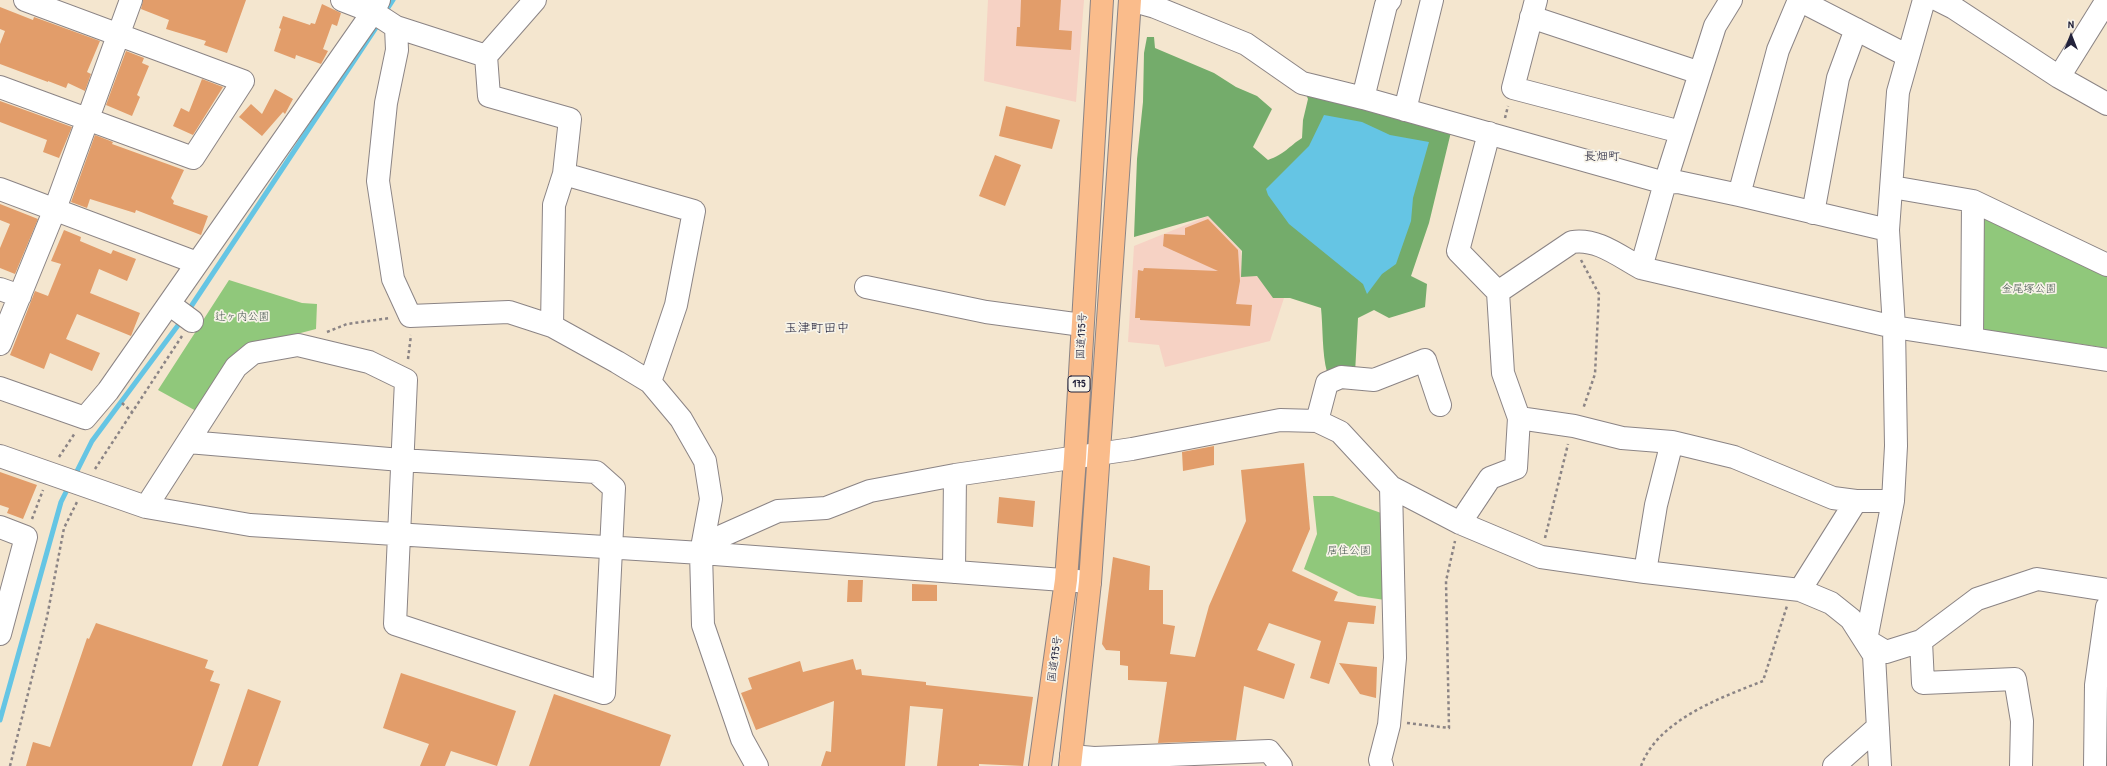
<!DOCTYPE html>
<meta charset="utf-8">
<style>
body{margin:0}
#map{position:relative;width:2107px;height:766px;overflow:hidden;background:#f4e6cf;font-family:"Patrick Hand",sans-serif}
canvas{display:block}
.north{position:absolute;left:2051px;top:16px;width:40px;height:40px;-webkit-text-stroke:3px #f7f3e8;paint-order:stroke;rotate:0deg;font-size:11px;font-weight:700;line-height:16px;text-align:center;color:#22223b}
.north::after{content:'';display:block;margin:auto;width:14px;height:18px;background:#22223b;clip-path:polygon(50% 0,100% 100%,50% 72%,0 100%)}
</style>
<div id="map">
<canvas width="2107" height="766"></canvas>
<div class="north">N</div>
</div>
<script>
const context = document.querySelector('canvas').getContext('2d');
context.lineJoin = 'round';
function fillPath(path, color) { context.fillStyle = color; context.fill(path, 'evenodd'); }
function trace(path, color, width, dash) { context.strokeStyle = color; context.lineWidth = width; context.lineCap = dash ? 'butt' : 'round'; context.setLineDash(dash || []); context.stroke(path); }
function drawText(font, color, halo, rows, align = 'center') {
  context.font = font + ' "Patrick Hand","Klee One",sans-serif'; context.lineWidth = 3.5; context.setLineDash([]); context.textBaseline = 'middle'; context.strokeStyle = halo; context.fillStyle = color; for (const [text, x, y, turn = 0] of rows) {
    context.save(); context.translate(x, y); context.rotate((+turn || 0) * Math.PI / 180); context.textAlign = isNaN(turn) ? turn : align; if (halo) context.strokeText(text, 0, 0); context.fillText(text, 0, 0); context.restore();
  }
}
const built = new Path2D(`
 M988,0H1084L1076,102L984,81Z
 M1208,216L1241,251L1242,276H1257L1273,298H1284L1270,341L1165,367L1159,345L1128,342L1134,246Z`);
const green = new Path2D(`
 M1983,214L2107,273V348L1983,330L1978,221Z
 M229,280L302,303L317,304L316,329L239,349L198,412L158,390Z
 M1313,496H1333L1384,514L1385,600L1358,596L1304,569L1317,534Z`);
const forest = new Path2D(`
 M1147,37H1154L1155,48L1214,73L1236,87L1257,96L1272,109L1253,147L1268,160C1285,154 1288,147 1302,138L1303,120L1308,99L1304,90L1451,132L1429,223L1411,276L1427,284L1425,307L1389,318L1374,310L1358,318L1355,373L1327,372C1322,354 1323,327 1321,308L1290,298H1273L1257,276L1241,277L1242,251L1208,216L1134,237L1137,159L1143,102L1144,53Z`);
const water = new Path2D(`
 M1324,115L1362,122L1390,135L1429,142L1413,198L1411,221L1396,264L1382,274L1367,294L1363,284L1289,224L1268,195L1266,189L1309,146Z`);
const stream = new Path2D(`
 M384,14L393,0
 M188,311L379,23
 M74,477L92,441L182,320
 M0,720L61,502L69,486`);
const building = new Path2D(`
 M143,0H246L227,53L204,45L206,41L166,29L169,20L141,9Z
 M1021,0H1061L1059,30L1072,31L1071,50L1016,46L1017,27H1020Z
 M322,4L341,13L337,26L332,24L323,49L328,51L321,64L296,55L295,59L274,51L281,29L279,28L283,16L310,25L311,23L315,24Z
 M0,7L33,20L34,17L100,41L87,72L91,74L85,91L68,83L66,88L48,81V82L0,64V44L5,31L0,29Z
 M126,51L144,58L142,63L149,66L137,95L140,97L132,116L106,105Z
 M202,79L223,87L193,135L173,126L181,108L189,112Z
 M275,89L293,99L285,114L283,112L262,136L239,117L251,104L262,114Z
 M0,101L72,127L59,158L43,152L47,140L0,122Z
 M1006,106L1060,120L1052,149L999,136Z
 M95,135L113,142L112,144L184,170L171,198L174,201L173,204L208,216L201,235L136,210L135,213L90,199L87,208L71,202Z
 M995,155L1021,165L1005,206L979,196Z
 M0,204L38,219L15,274L0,268V248L10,224L0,220Z
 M1208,219L1238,250L1240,281L1236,304L1252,305L1250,326L1140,320V318H1135L1138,270L1143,271L1144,268L1218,271L1163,246L1164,234L1185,235V228Z
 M64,230L81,237L80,241L111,254L113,250L136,259L127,281L99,269L90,293L140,313L131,336L77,314L66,339L100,353L92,371L50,353L44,369L10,355L35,291L48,296L61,264L51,261Z
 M1214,446V465L1183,471L1182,452Z
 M1304,463L1310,529L1292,571L1338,592L1334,601L1376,606L1374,624L1348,622L1329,684L1310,678L1321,641L1269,623L1257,650L1295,664L1284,699L1244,686L1236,740L1158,743L1167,682L1128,680V666L1120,665V651L1106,650L1102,644L1113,557L1150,566L1149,590H1163V624L1175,626L1170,654L1195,657L1209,606L1246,521L1241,470Z
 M0,472L37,485L23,519L7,513L9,508L0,505Z
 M999,497L1035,501L1033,527L997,523Z
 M848,580H863L862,602H847Z
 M912,584L937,585V601H912Z
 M96,623L208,660L205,668L214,671L210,681L220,684L192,766H26L33,742L50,747L87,638L89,639Z
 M853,659L856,670L861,669L862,675L926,682V685L1033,697L1023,766L979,764V766H937L943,709L910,706L905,766H821L826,751L831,752L834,701L756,730L741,693L752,689L748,678L800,661L803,672Z
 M1339,663L1377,667L1376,698L1360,694Z
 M401,673L516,711L497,766L451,751L445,766H420L429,744L383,728Z
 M248,689L281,701L258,766H222Z
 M554,694L671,735L660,766H529Z`);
const path = new Path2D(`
 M1505,118L1508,106
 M1581,260L1599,294L1595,374L1583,409
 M327,332L347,324L390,318
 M408,359L411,335
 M122,403L132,412
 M59,457L75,433
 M95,469L182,336
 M32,519L43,490
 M1545,538L1568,444
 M1407,723L1449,728L1446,581L1455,541
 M10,766L47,617L64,528L77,502
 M1641,766C1658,720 1720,698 1763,681L1787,606`);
const minor = new Path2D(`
 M342,0L373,12L396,27L486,56L535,0
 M1130,0L1155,7L1246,44L1302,83L1363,98L1665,183L1678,182L1739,195L1888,230
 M1536,0L1513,88L1681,132
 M1731,0L1715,26L1665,183L1641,268L1894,327L2107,360
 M1799,0L1908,56
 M1938,0L1954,8L2059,77L2107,104
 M1531,17L1700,73
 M396,27L397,50L386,103L378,181L393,279L410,316L509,312L552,326L617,362L650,382L681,419L705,461L711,499L701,553L703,625L742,739L757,766
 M486,56L489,96L570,119L564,174L554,205L552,326
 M2059,77L2107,0
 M0,87L193,158L243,81L25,0
 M1363,98L1386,5L1390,0
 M1405,110L1432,0
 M1489,133L1458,251L1498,292L1572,242C1597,238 1619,256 1641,268
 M564,174L694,211L676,305L650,382
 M1892,187L1973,201L2107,265
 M0,189L197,263
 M1739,195L1778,50L1799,0
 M1813,213L1838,78L1856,29
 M866,287L986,312L1082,325
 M0,289L20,296
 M169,304L192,321
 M1972,339L1973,201
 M0,344L55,209L131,0
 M0,388L85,418L108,391L373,12L379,0
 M1519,418L1574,426L1622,438L1672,442L1734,457L1833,498L1856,501H1893
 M1317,421L1327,383L1341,377L1374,380L1425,360L1440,405
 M0,456L146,507L250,525L701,553L1090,582
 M146,507L236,367L253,353L298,345L369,362L406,380L395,624L604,693L614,488L596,472L401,460L188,442
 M1460,523L1490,478L1516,468L1519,418L1503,373L1498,292
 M0,527L26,537L0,634
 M701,553L724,535L778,511L826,508L870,491L955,475L1132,449L1280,420L1317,421L1340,432L1391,487L1460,523L1541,557L1645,572L1800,590L1831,603L1851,619L1874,655L1880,766
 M954,572L955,475
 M1645,572L1656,505L1672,442
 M1800,590L1856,501
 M1866,640L1893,501L1896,446L1894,327L1888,230L1898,92L1924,0
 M1866,640L1886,652L1921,641L1977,599L2037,579L2107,590
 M1921,641L1923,683L2015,679L2022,721L2021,766
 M1071,756L1094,758L1269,751L1281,766
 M1382,766L1380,760L1389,725L1395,658L1391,487
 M1834,766L1878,727
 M2095,766L2096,685L2107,607`);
const highway = new Path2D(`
 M1040,766L1066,580L1075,458L1102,0
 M1070,766L1090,582L1130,0`);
const shields = [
 [1079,384,22]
];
const shieldNames = [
 ["175",1079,384]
];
const parkNames = [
 ["金尾塚公園",2029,289],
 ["辻ヶ内公園",242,317],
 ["居住公園",1349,551]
];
const streetNames = [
 ["国道175号",1082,336,-87],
 ["国道175号",1055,659,-82]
];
const neighbourhoodNames = [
 ["長畑町",1602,157]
];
const quarterNames = [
 ["玉津町田中",817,329]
];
fillPath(built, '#f6d2c4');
fillPath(green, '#90c87b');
fillPath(forest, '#74ac6b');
fillPath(water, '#65c5e4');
trace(stream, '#65c5e4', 5);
fillPath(building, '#e29d6a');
trace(minor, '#8b8485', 24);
trace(highway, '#8b8485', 24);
trace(path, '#8b8485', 2.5, [3, 3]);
trace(minor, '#fff', 22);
trace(highway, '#fabc8b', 22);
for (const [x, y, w] of shields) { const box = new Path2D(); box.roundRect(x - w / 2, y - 8, w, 16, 3); context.fillStyle = '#f7f3e8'; context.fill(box); trace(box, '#22223b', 1); }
drawText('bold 10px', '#22223b', null, shieldNames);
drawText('11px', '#43544e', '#f7f3e8', parkNames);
drawText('11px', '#22223b', '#f7f3e8', streetNames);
drawText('12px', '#22223b', '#f7f3e8', neighbourhoodNames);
drawText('13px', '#22223b', '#f7f3e8', quarterNames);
</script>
